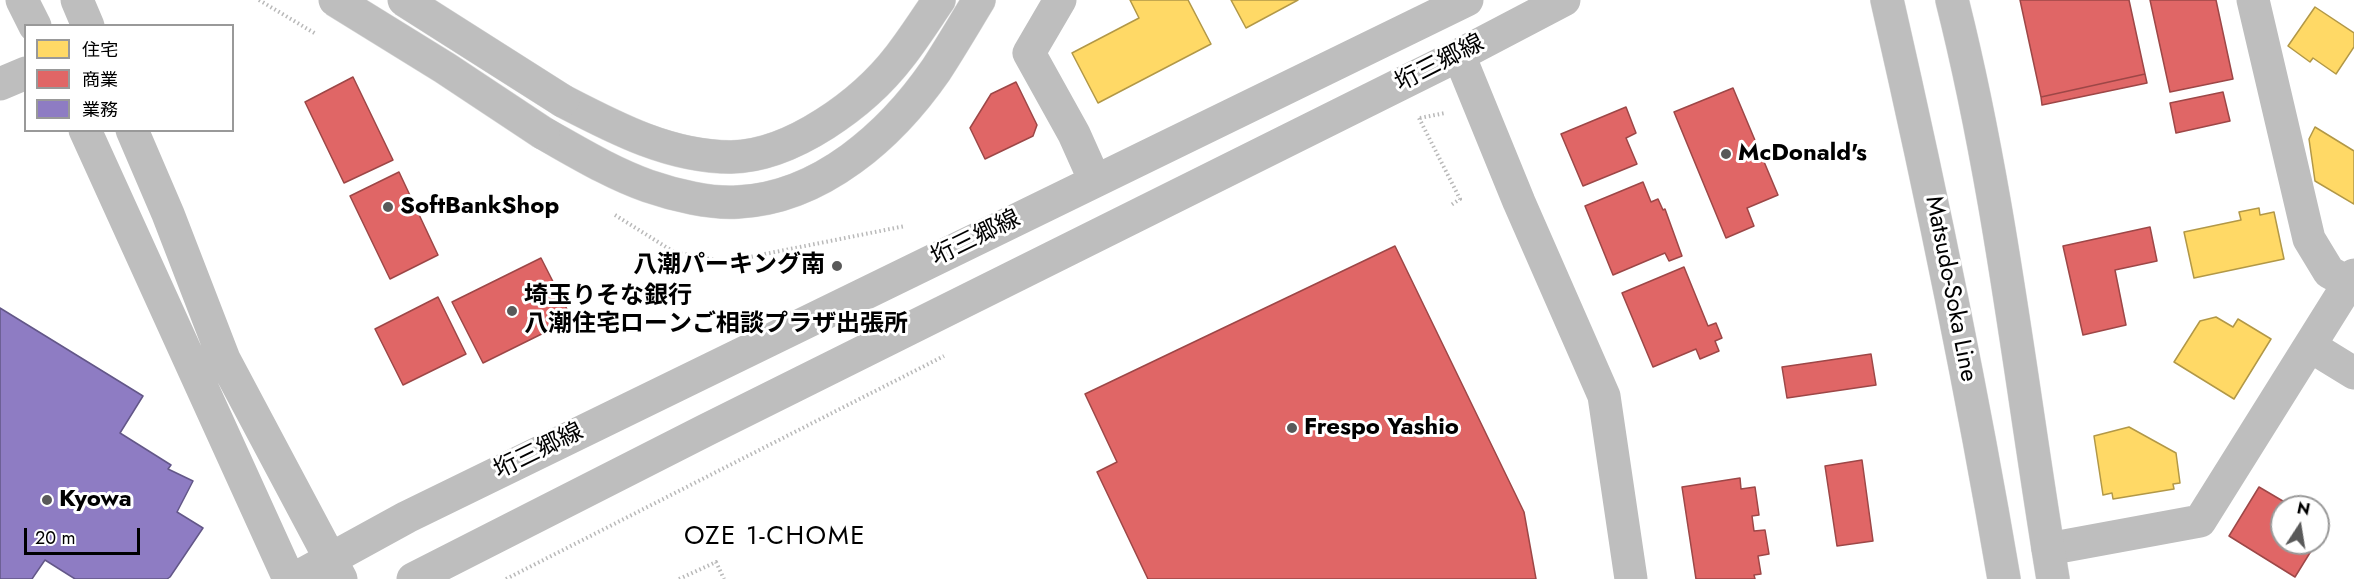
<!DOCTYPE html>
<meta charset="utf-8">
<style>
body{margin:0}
#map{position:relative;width:2354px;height:579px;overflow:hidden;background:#fff;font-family:Jost,"Noto Sans JP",sans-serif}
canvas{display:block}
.legend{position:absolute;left:24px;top:24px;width:210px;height:108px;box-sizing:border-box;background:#fff;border:2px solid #999;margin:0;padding:8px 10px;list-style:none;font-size:18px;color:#000}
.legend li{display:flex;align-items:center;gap:12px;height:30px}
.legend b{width:30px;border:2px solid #999}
.north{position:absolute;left:2270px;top:495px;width:60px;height:60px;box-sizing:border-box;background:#fff;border:2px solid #999;border-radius:50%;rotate:12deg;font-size:16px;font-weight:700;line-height:24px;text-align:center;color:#000}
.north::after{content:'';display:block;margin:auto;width:21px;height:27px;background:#595959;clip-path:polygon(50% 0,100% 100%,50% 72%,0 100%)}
.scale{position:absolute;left:24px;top:528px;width:116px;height:27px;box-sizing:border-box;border:3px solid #000;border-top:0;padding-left:8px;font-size:18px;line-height:21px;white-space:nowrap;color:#000;-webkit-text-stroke:4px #fff;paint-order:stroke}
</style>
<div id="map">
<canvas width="2354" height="579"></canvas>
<ul class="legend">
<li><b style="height:16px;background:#ffd966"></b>住宅</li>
<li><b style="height:16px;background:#e06666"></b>商業</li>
<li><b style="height:16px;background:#8e7cc3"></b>業務</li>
</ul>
<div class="north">N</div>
<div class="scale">20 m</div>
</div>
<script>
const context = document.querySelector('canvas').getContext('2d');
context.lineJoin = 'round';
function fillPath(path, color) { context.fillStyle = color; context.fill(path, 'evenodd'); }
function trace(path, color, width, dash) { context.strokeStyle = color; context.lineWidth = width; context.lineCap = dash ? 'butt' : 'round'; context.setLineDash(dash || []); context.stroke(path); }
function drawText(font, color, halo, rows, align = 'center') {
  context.font = font + ' Jost,"Noto Sans JP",sans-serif'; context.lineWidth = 6; context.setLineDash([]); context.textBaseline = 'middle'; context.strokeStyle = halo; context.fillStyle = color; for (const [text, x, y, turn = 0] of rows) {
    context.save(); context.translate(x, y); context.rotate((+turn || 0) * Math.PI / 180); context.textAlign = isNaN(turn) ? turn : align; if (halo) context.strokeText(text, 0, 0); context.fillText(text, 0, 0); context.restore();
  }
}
const homes = new Path2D(`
 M1130,0H1188L1211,44L1098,103L1072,53L1139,18Z
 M1231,0H1298L1246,28Z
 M2315,7L2354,33V47L2336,74L2313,58L2310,62L2288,46Z
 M2315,127L2354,151V204L2315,181L2309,139Z
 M2259,208L2260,215L2274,212L2284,259L2194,278L2184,232L2241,220L2239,212Z
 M2216,317L2233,327L2238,319L2271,339L2234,399L2174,362L2200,321Z
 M2129,427L2176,453L2180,483L2173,484L2174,489L2113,499L2112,493L2103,495L2094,436Z`);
const shops = new Path2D(`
 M2020,0H2129L2145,74L2041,97Z
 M2150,0H2216L2233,79L2170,92Z
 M2145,74L2147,83L2042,105L2041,97Z
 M353,77L393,160L344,183L305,102Z
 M1016,82L1037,125L1033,136L985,159L970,128L991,94Z
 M1733,88L1778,195L1747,208L1754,226L1726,238L1674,112Z
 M2223,92L2230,121L2176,133L2170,103Z
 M1626,107L1636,133L1626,138L1637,164L1583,186L1561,134Z
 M399,172L438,255L390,279L350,196Z
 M1643,182L1651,202L1658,199L1663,210L1665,209L1682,256L1669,261L1665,253L1613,275L1585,206Z
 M2150,227L2157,261L2115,270L2126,325L2083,335L2063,246Z
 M1395,246L1524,512L1536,579H1148L1097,472L1117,462L1085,394Z
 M541,258L572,319L483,363L452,302Z
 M1684,267L1708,326L1716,323L1722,338L1715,341L1719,351L1700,359L1696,349L1653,367L1622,293Z
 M438,297L466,354L403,385L375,329Z
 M1871,354L1876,385L1787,398L1782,367Z
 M1862,460L1873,541L1837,546L1825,466Z
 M1740,478L1741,489L1755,487L1759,515L1752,516L1754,531L1765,530L1769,554L1758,556L1761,574L1754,575L1755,579H1696L1682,487Z
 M2259,487L2293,507H2282V543H2316L2295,577L2229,536Z`);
const offices = new Path2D(`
 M0,308L143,396L120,433L171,465L168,469L193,481L177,512L203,528L170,577L167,579H75L45,560L32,579H0Z`);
const path = new Path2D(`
 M259,0L316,34
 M1419,118L1460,199L1451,205
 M1420,118L1445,113
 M615,215L674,252L725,262L905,226
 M506,579L944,356
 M679,579L716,562L724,579`);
const minor = new Path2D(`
 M22,0L35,26
 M77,0L88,26
 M1060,0L1029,53L1074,134L1095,181
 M2253,0L2309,239L2329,272L2349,283
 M1459,55L1519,202L1604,396L1631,579
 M0,84L26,73
 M85,130L289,579
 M132,130L168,214L224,359L341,579
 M2310,346L2354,373
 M2048,549L2200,521L2354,275
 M294,579L407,517L1467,0
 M413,579L706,430L1459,55L1564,0`);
const major = new Path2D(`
 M1887,0C1931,192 1971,385 2004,579
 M1952,0C2000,190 2021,386 2053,579`);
const highway = new Path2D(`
 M563,101C615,128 670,157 731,157C792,156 864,103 900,56C914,38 926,19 939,0
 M543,133C577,152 611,173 648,186C674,195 711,204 738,202C821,198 891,135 936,70C951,47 965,23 979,0`);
const highwayBridge = new Path2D(`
 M335,0L445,68L543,133
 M404,0L563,101`);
const markers = [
 [1726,154,6,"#595959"],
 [388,207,6,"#595959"],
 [837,266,6,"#595959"],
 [512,311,6,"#595959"],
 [1292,428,6,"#595959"],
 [47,500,6,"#595959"]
];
const streetNames = [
 ["垳三郷線",1440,64,-27],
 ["垳三郷線",976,239,-26],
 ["Matsudo-Soka Line",1950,289,79],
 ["垳三郷線",539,452,-26]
];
const poiNames = [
 ["McDonald's",1738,154],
 ["SoftBankShop",400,207],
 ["八潮パーキング南",825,266,"right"],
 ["埼玉りそな銀行",524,297],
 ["八潮住宅ローンご相談プラザ出張所",524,325],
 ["Frespo Yashio",1304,428],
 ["Kyowa",59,500]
];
const neighbourhoodNames = [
 ["OZE 1-CHOME",775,538]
];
fillPath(homes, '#ffd966');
trace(homes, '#b29847', 1.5);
fillPath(shops, '#e06666');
trace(shops, '#9d4747', 1.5);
fillPath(offices, '#8e7cc3');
trace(offices, '#635788', 1.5);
trace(major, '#dbdbdb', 34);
trace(highway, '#dbdbdb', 34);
trace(path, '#b9b9b9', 4, [1.5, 3]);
trace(minor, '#bebebe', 33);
trace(major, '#bebebe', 33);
trace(highway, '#bebebe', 33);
trace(highwayBridge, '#dbdbdb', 34, []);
trace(highwayBridge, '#bebebe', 33);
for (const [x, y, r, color] of markers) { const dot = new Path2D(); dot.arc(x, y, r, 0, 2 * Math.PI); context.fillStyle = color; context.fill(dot); trace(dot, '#fff', 2); }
drawText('24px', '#000', '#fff', streetNames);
drawText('bold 24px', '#000', '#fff', poiNames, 'left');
context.letterSpacing = '1.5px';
drawText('26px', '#000', '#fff', neighbourhoodNames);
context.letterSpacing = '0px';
</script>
